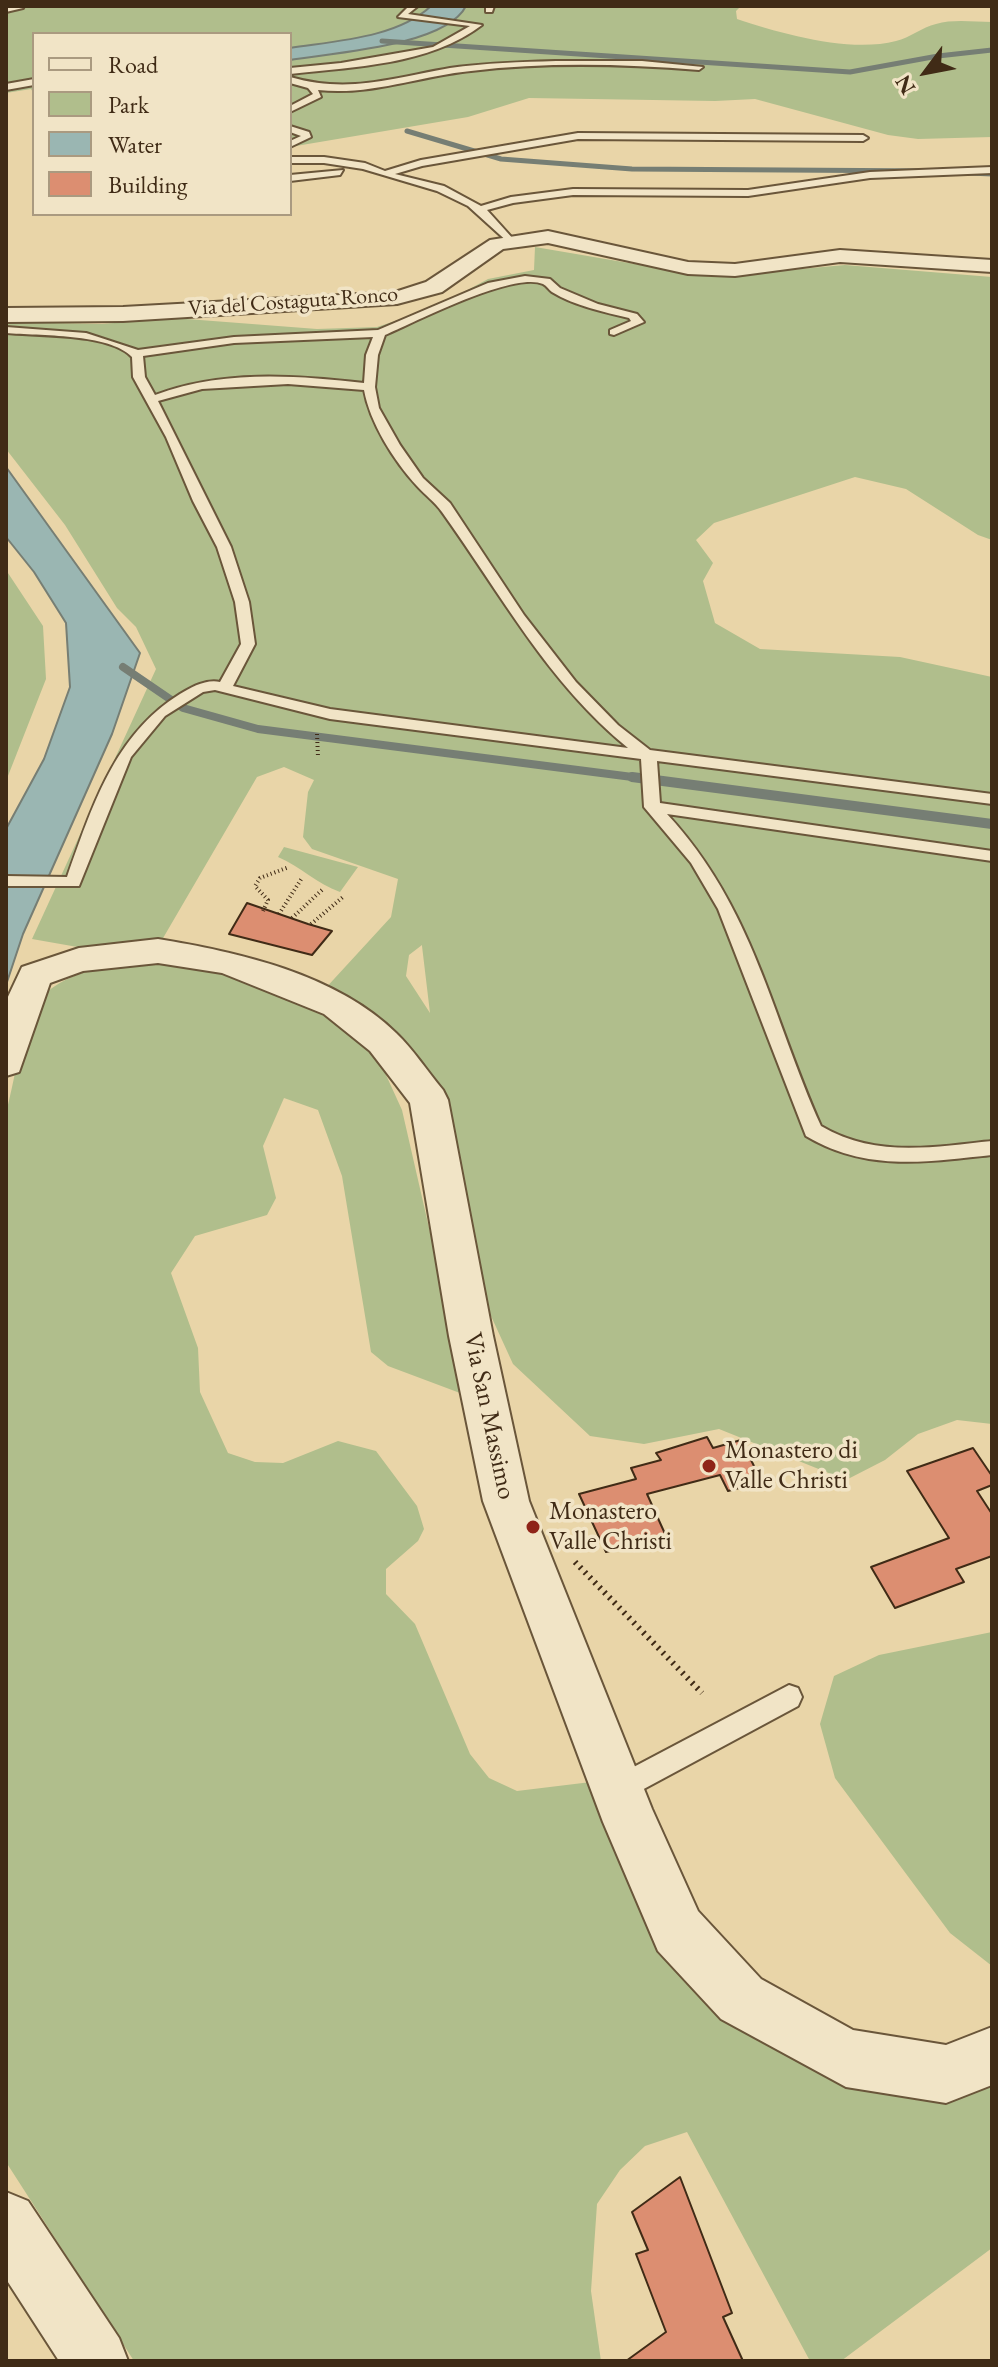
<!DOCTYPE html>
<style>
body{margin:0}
#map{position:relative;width:998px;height:2367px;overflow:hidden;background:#e9d5a8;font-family:"EB Garamond",serif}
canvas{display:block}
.frame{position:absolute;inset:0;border:8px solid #402b16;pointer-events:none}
.legend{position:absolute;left:32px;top:32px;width:260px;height:184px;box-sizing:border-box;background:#f1e4c6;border:2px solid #aa9a80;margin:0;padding:10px 14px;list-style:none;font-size:24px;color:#402b16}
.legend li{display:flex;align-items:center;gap:16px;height:40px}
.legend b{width:40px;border:2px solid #aa9a80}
.north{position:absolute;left:886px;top:32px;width:80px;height:80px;-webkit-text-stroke:6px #f1e4c6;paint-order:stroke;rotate:238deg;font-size:22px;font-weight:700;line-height:32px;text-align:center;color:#402b16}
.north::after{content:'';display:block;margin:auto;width:28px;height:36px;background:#402b16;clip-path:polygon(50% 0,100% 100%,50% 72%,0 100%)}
</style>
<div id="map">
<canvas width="998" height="2367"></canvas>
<div class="frame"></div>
<ul class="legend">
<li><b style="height:10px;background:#f1e4c6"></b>Road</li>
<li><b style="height:22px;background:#b0be8c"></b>Park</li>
<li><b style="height:22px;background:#9ab6b2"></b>Water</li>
<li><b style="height:22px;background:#dc8e71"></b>Building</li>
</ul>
<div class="north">N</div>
</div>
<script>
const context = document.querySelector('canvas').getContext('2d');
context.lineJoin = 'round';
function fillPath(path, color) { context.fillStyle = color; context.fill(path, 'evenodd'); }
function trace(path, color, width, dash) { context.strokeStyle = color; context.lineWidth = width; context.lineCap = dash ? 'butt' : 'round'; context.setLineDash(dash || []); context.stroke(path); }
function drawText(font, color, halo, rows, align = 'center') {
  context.font = font + ' "EB Garamond",serif'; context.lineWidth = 7; context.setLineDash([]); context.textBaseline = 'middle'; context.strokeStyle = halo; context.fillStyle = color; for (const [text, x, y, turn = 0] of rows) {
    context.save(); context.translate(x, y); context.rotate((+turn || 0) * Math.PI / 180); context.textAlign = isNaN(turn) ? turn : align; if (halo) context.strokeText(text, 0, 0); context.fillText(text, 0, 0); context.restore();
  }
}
const green = new Path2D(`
 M6,6H741L736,11L737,19C782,34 850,53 896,41C910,38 922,27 936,24C953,19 974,22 992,22V137L918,139L888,135L755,99L715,101L529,98L468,117L290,147V34H34V94L31,89L6,93Z
 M535,247L711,277L845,265L992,277V540L978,535L906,489L855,477L714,523L696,540L713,563L703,581L715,623L760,649L900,657L992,677V1424L957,1420L918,1434L885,1460L846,1480L719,1429L644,1444L590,1436L513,1364L480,1292L422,1066L323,991L391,917L398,879L312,849L303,837L308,792L314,780L284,767L257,777L159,945L106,952L32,939L156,669L136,627L117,608L65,525L6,449V322L102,324L174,318L317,329L377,327L434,308L488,279L534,270ZM422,945V946L430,1013L406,976L409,955Z
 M6,570L43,626L46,679L6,781Z
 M284,847L358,867L340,892C317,884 301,867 278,857Z
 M178,962L238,975L298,1000L360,1038L381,1064L402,1110L435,1254L460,1393L388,1366L371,1352L342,1176L318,1110L284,1098L263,1146L276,1198L267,1215L195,1236L171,1273L198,1348L200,1392L228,1453L255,1462L283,1463L338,1441L376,1451L417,1506L424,1529L418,1541L386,1569V1594L415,1624L470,1754L489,1778L517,1791L591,1782L690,1976L992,2084V2248L841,2361H810L687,2132L645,2146L620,2170L597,2204L591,2291L601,2361H134L6,2162V1113C14,1082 19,1047 30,1017C51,963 130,964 178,962Z
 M992,1632V1966L950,1933L835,1778L820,1724L834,1676L879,1655Z`);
const water = new Path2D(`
 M431,6H466C446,46 332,53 290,60V48C335,41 397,38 431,6Z
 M6,467L140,653L112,734L23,934L6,985V829L44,759L70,687L66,623L34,572L6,537Z`);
const streamFar2 = new Path2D(`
 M382,41L850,72L938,56L992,50
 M407,131L501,159L632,169L936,171
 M969,173L992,174`);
const streamFar1 = new Path2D(`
 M123,667L183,708L258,729L648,779`);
const stream = new Path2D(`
 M632,777L992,824`);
const building = new Path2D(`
 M247,903L308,924L332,931L312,955L229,934Z
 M707,1437L713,1448L741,1440L762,1482L728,1491L720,1475L647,1494L666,1536L606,1552L579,1494L636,1479L631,1468L661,1460L656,1453Z
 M973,1448L992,1476V1485L977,1491L992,1514V1556L956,1569L964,1582L895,1608L871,1567L949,1538L907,1471Z
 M680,2177L732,2313L723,2317L743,2361H626L666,2332L636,2254L648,2250L632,2212Z`);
const pathFar1 = new Path2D(`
 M317,734L318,757
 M263,911L268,900L255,886L260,878L289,867
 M279,914L302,878
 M292,918L323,889
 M311,924L343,897`);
const path = new Path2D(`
 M575,1562L702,1693`);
const service = new Path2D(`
 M24,6L23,8L6,12V8Z
 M409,6H418L408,14L482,25C430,65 353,67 290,74V68L341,63L433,47L470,26L398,17Z
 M486,6H494L492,12H486Z
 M556,61H642L703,67L699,70C623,64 546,62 471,71C420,76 370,96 318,90L321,97L290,112V106L313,94L308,88L290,83V77C349,94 392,78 450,68C485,63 521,62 556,61Z
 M34,79V85L6,90V84Z
 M290,126L309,132L311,137L290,147V141L301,136L290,132Z
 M578,133L863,135L868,138L863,141L578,139L422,166L395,174L444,186L481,206L511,197L573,189L748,190L870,172L992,167V173L870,178L748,196L573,195L513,203L487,210L515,241L510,244L468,206L437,191L363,169L324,163H290V157H324L365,163L385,171L421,160Z
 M343,170L340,175L290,181V175Z
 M525,276L550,279L560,288L598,304L637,314L644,322L614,335L610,334V330L631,321L629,318C604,312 575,306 552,292C549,290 547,286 543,284C514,271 415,322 385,335L378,355L375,387L379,408L400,445L423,478L450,503L524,615L576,682L618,725L650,750L992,794V804L657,761L660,803L992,851V861L667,814C754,908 771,1015 821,1126C875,1158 932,1147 992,1141V1155C926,1162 866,1172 806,1136L718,909L691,863L644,807L641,759L330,719L215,690L203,692L165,716L131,757L79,886H6V876L67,877C92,807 114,735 180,694C192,687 206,679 220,682L241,644L235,602L217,547L193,501L166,437L133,377L132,357C109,333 39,336 6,333V327L86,333L138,350L234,337L378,330L488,283ZM373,337L366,355L364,383C294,375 221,370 155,395L145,377L143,356L234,343ZM288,384L364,390C370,423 394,461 417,486C425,495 435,502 442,512C501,594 548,683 628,748L330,709L233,686L255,644L249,602L231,547L158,401L202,389Z
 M789,1685L798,1688L802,1697L798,1706L627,1798L618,1802L609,1798L605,1789L609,1780Z`);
const minor = new Path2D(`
 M548,231L688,262L735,264L840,250L992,260V272L840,262L735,276L688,274L548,243L503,249L442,292L397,304L123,321L6,322V308L123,307L395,292L426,282L490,240Z
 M158,939C238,952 336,974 396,1033C413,1049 427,1071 443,1090L448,1100L493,1336L529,1501L652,1809L698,1911L761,1979L853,2030L946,2045L992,2027V2085L946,2103L846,2087L721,2019L658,1951L603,1822L483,1501L449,1336L410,1103L370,1051L324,1014L222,973L158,963L83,971L50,983L19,1072L6,1076V1001L22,967L79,948Z
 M6,2192L28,2201L119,2338L128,2361H59L6,2279Z`);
const markers = [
 [709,1466,8,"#8f2418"],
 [533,1527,8,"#8f2418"]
];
const farStreetnames = [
 ["Via del Costaguta Ronco",293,302,-4]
];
const streetNames = [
 ["Via San Massimo",489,1416,78]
];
const poiNames = [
 ["Monastero di",725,1451],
 ["Valle Christi",725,1481],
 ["Monastero",549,1512],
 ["Valle Christi",549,1542]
];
fillPath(green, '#b0be8c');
fillPath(water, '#9ab6b2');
trace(water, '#767e74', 2);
trace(streamFar2, '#767e74', 5);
trace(streamFar1, '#767e74', 8);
trace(stream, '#767e74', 10);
fillPath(building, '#dc8e71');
trace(building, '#402b16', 2);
trace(service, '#6a563a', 4);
trace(minor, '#6a563a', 4);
trace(pathFar1, '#402b16', 4, [1, 3]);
trace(path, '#402b16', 6, [2, 5]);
fillPath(service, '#f1e4c6');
fillPath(minor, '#f1e4c6');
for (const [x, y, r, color] of markers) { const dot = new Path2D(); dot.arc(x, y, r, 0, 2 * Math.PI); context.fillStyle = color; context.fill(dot); trace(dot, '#f1e4c6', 3); }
drawText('22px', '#402b16', '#f1e4c6', farStreetnames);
drawText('26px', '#402b16', '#f1e4c6', streetNames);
drawText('26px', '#402b16', '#f1e4c6', poiNames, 'left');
</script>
